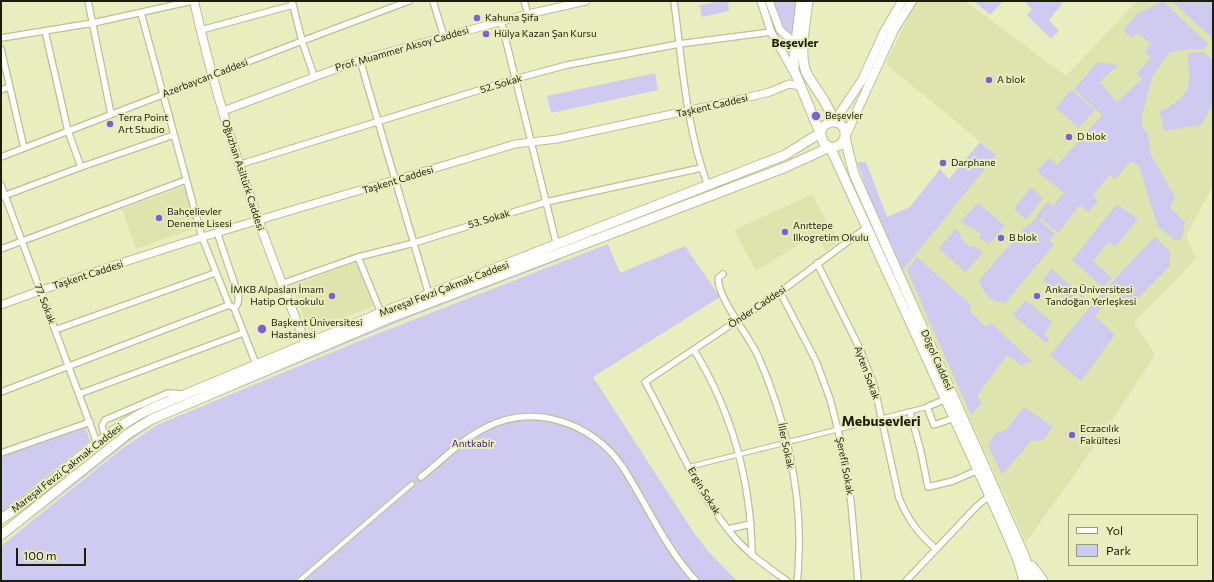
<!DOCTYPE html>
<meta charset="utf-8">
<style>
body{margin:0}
#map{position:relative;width:1214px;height:582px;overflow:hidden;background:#eaeebe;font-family:Commissioner,sans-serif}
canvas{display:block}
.frame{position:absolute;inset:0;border:2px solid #1c1d0b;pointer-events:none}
.legend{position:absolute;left:1068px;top:514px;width:130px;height:52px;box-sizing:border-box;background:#eaeebe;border:1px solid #989a76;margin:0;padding:5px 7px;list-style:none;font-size:12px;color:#1c1d0b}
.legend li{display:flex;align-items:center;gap:8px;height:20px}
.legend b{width:20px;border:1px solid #989a76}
.scale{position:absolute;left:16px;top:548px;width:70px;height:18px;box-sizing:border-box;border:2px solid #1c1d0b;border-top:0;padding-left:5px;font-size:12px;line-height:14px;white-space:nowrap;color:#1c1d0b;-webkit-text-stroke:3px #eaeebe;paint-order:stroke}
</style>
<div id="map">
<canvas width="1214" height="582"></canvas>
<div class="frame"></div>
<ul class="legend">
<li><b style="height:5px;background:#fff"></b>Yol</li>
<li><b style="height:11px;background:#cfcaf0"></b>Park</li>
</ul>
<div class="scale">100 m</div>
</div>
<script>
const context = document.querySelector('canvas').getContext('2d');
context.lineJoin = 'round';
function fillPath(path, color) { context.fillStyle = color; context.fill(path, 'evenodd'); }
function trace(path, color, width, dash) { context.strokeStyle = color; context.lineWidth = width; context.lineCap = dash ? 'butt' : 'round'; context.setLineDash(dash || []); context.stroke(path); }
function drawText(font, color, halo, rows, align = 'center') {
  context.font = font + ' Commissioner,sans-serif'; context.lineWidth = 4; context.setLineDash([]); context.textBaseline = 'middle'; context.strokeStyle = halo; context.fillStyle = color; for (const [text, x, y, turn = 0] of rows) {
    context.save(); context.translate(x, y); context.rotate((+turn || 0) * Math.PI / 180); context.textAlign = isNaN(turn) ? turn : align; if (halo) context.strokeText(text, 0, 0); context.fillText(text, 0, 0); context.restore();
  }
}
const built = new Path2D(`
 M916,1H965L1066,76L1137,1H1213V186L1186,236L1196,259L1134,322L1155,355L1099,440L1026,542L903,270L995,154L886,64Z
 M185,186L196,228L136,249L122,209Z
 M812,194L828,225L841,240L826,251L816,234L756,271L734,230Z
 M356,262L373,306L309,331L292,286Z`);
const green = new Path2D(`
 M720,1H728L729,11L702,17L700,5Z
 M772,1H798L795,30L792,34L784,32Z
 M974,1H1003L990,15Z
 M1024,1H1064L1049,20L1059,31L1051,39L1027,15L1032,9Z
 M1163,1L1208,44L1204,49H1187L1169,53L1153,75L1142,115V126L1148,134L1151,155L1175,197L1170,207L1185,222L1182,238L1177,241L1158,227L1139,166L1131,161L1115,179L1110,175L1093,195L1098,201L1089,212L1080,205L1058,233L1042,219L1064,193L1037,171L1049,158L1057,165L1102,115L1074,89L1098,62L1118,65L1100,82L1117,102L1142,79L1137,73L1151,58L1145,52L1151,44L1138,33L1131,38L1123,30L1137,14Z
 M1172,1H1213V38L1195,23Z
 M1204,52L1213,62V103L1201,125L1164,131L1160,112C1195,92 1189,91 1188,53Z
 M655,73L658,90L551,113L547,96Z
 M1071,90L1095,110L1079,128L1056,108Z
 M980,142L996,155L903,270L872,204L857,162H866L887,217L910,207L940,169L949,179Z
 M1031,187L1043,198L1026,220L1014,209Z
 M1048,201L1053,205L1040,220L1055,234L1050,240L1054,245L1005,303C991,302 983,294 979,280L1029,223L1031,224L1037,217L1036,216Z
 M978,203L1005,226L989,244L980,238V233L972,227H968L961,221Z
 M1117,204L1138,219L1115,247L1109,242L1093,261L1112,278L1103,288L1072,260Z
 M955,229L961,235V239L969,246H973L983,252L966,272L939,249Z
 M1155,237L1170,251V266L1130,306L1113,291L1095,316L1115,335L1081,381L1050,355L1108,286Z
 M608,244L620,273L685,246L720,297L593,377L694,533L708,551L737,581H1V546L123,448L157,425L369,337Z
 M917,257L971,305L969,310L986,327L991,323L1033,362L1021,365L1007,355L977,396L982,403L971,415L907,270Z
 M561,258L562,259L413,316L155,423L122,447L1,544L121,445L154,422L413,314Z
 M1051,269L1084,297L1083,299L1078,294L1070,303L1043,280Z
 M1026,300L1052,322L1044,334L1049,339L1046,343L1013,315Z
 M1024,407L1053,427L1043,440L1031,441L1002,475L988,445L995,434L1006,430Z
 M85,426L90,441L1,513V457Z`);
const pedestrian = new Path2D(`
 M689,467L927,407
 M299,581L412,484`);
const minor = new Path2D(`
 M88,1L111,114
 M292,1L302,41L314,76
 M433,1L444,37
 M524,1L528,14
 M674,1C682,62 686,128 708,186
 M141,13L202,237L229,305L234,308L256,364
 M501,21L557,246
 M201,30L293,5
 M45,31L68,131L81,167
 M1,38L93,23L192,1
 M1,49L24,148
 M360,60L429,295
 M1,90L9,87
 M1,157L302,41L409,1
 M238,165L515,79L567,65L679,44L771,32
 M1,185L97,443
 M1,197L81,167L174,135
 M217,232L238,294C239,300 239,305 234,308
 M1,249L186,180
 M358,257L381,313
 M817,263L859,347L874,385L899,498C908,520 918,533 936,549
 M723,274L718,278C718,299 748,334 758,356C784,414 801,487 799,551C798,561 799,571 797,581
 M281,284L358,257L414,243L546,202L701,168
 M780,292L816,361L830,399L838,430L851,502L858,581
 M55,330L215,273
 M694,350C732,412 751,483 752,555
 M1,392L229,305
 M79,394L243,333
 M946,399L927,407L934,425L954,418
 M910,412L921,452L928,487L953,481L978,470
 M105,437L102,426L105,420L168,393L182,394
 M1,453L90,422
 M421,477C441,461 460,441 483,429C532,402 592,422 622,466C647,504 665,548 696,581
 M728,529L751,524
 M787,581C769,568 750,555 735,538C696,493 674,434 645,382L780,292L866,228
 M906,581L976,507L989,496`);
const tertiary = new Path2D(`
 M761,1L771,32L794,73
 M769,1L780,30L796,44
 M223,111L360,60L528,14L586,1
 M1,305C169,242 343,197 515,144L557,139L741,99L770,92L789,84L801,86`);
const secondary = new Path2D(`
 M194,1C220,119 260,232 306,344
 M834,122L862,80L884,32L902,1
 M845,137L894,30L912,1`);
const primary = new Path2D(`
 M801,1L794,58V70L820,133
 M808,1C806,20 798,57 807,74C816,90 829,104 834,122
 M845,138L840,145L832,148L824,144L820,133C824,120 839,118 845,130V138L854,174L1024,555L1033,581
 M830,147L1004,527L1018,560L1024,581
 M1,519C52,486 93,438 148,410L381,313L785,155L820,133
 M1,535L129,433L152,419L387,319L786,167L830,147
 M1032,566L1043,581`);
const markers = [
 [477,18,4,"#7e5fda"],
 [486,34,4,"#7e5fda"],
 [989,80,4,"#7e5fda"],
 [816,116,5,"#7e5fda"],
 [110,124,4,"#7e5fda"],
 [1069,137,4,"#7e5fda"],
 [943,163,4,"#7e5fda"],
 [159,218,4,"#7e5fda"],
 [785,232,4,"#7e5fda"],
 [1001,238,4,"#7e5fda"],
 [332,296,4,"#7e5fda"],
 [1037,296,4,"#7e5fda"],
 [262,329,5,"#7e5fda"],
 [1072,435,4,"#7e5fda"]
];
const poiNames = [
 ["Kahuna Şifa",485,18],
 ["Hülya Kazan Şan Kursu",494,34],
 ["A blok",997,80],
 ["Beşevler",825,116],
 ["Terra Point",118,118],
 ["Art Studio",118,130],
 ["D blok",1077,137],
 ["Darphane",951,163],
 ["Bahçelievler",167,212],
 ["Deneme Lisesi",167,224],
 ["Anıttepe",793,226],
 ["Ilkogretim Okulu",793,238],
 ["B blok",1009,238],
 ["İMKB Alpaslan İmam",324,290,"right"],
 ["Hatip Ortaokulu",324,302,"right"],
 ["Ankara Üniversitesi",1045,290],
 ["Tandoğan Yerleşkesi",1045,302],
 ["Başkent Üniversitesi",271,323],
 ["Hastanesi",271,335],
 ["Eczacılık",1080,429],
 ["Fakültesi",1080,441]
];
const streetNames = [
 ["Prof. Muammer Aksoy Caddesi",402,49,-16],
 ["Azerbaycan Caddesi",205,78,-21],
 ["52. Sokak",501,84,-17],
 ["Taşkent Caddesi",712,106,-13],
 ["Oğuzhan Asiltürk Caddesi",243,175,72],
 ["Taşkent Caddesi",398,180,-17],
 ["53. Sokak",489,219,-17],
 ["Taşkent Caddesi",88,275,-18],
 ["Mareşal Fevzi Çakmak Caddesi",444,289,-21],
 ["77. Sokak",45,304,69],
 ["Önder Caddesi",757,307,-34],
 ["Dögol Caddesi",937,360,66],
 ["Ayten Sokak",867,373,70],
 ["İller Sokak",786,446,78],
 ["Şerefli Sokak",845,466,79],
 ["Mareşal Fevzi Çakmak Caddesi",67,468,-38],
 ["Ergin Sokak",704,491,59]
];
const parkNames = [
 ["Anıtkabir",473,444]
];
const quarterNames = [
 ["Beşevler",795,43]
];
const districtNames = [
 ["Mebusevleri",881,421]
];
fillPath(built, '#dfe3ad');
fillPath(green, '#cfcaf0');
trace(pedestrian, '#bdc092', 6);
trace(minor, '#bdc092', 8);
trace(tertiary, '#bdc092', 9);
trace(secondary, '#bdc092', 10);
trace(primary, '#bdc092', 11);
trace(pedestrian, '#fff', 4);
trace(minor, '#fff', 5.5);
trace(tertiary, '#fff', 7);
trace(secondary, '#fff', 8);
trace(primary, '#fff', 9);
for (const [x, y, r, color] of markers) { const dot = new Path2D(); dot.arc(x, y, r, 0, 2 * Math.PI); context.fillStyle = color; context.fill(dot); trace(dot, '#eaeebe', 1.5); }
drawText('10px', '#1c1d0b', '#eaeebe', poiNames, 'left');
drawText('10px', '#1c1d0b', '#eaeebe', streetNames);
drawText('10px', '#361672', '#eaeebe', parkNames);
drawText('bold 12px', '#1c1d0b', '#eaeebe', quarterNames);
drawText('bold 14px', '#1c1d0b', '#eaeebe', districtNames);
</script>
